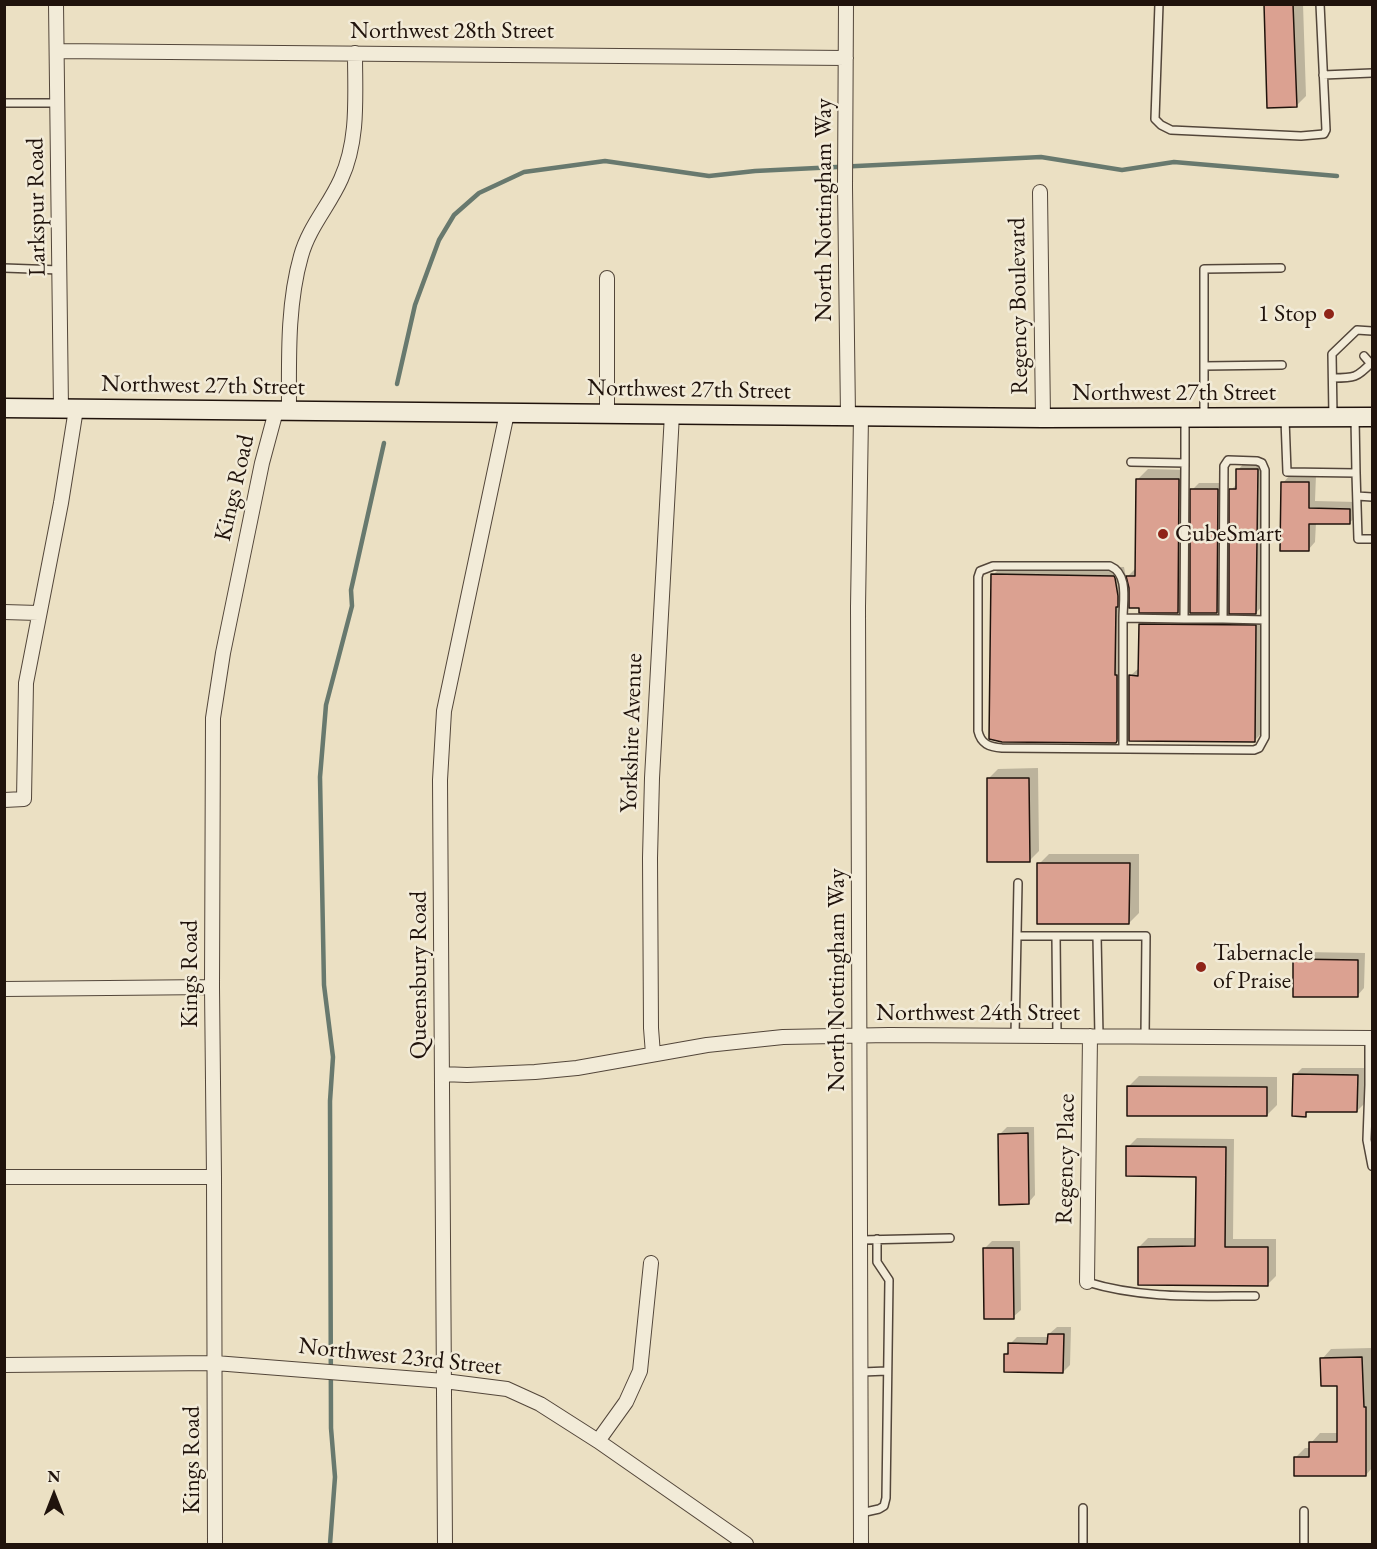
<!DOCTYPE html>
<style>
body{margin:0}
#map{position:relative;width:1377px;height:1549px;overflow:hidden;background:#ebe0c3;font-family:"EB Garamond",serif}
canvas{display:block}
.frame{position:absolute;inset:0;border:6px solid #20130c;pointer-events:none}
.north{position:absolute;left:24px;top:1465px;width:60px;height:60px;-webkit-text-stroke:4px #f2ebd8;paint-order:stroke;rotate:0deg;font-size:16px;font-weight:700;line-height:24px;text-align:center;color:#20130c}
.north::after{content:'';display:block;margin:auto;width:21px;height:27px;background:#20130c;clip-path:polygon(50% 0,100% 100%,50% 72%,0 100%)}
</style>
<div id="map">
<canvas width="1377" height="1549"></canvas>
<div class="frame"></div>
<div class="north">N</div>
</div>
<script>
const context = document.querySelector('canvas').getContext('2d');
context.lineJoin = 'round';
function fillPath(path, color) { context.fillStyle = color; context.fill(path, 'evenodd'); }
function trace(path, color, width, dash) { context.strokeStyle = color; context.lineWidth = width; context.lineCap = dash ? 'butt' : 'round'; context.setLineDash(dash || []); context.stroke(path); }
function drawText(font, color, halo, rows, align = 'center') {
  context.font = font + ' "EB Garamond",serif'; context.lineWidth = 5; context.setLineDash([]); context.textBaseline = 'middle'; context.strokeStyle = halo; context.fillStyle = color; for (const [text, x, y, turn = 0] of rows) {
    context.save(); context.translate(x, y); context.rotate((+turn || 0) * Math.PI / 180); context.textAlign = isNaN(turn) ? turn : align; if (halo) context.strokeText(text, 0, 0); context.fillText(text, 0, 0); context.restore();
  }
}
const shadow = new Path2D(`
 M1266,4H1303L1306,96L1296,106Z
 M1245,462L1264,463L1263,605L1256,613L1231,490L1238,483V470Z
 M1148,469L1189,470L1188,602L1178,612L1128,580L1126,598L1124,666H1127V729L1115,742L993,575L1003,565L1124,567L1126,578L1136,568L1138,479Z
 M1290,475H1316L1315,501L1357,502V516L1349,523L1316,522L1315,542L1308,550L1283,483Z
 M1199,483H1225L1224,605L1217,612L1192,490Z
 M1149,616L1264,617L1263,732L1254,741L1130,676L1139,668L1140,625Z
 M1038,768L1039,851L1029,861L988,779L998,769Z
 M1049,854H1139V913L1129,923L1039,864Z
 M1302,952L1365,953L1364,988L1357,996L1295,960Z
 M1302,1068H1364V1104L1357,1111L1310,1110L1305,1115L1295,1075Z
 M1139,1076L1277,1077V1105L1267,1115L1129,1086Z
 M1007,1127H1034L1035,1195L1028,1203L1000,1134Z
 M1137,1138L1234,1139L1233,1239H1276V1276L1267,1285L1139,1247L1148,1238H1197V1175L1128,1147Z
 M992,1241H1020L1021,1310L1013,1317L985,1248Z
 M1057,1327H1071L1070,1365L1063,1372L1005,1354L1010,1350V1344L1017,1337H1049V1334Z
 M1371,1348L1372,1468L1366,1475L1296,1457L1305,1448H1311V1443L1320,1433H1339V1384L1322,1359L1331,1349Z`);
const stream = new Path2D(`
 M397,384L415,305L439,240L454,215L479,193L524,172L605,161L709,176L755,171L1041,157L1122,170L1174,162L1337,176
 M330,1544L335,1477L331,1428L330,1101L333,1057L324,985L320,777L326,705L352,606L351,590L384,443`);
const building = new Path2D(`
 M1264,4H1293L1297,107L1267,108Z
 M1236,469H1258L1256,614H1229V489H1236Z
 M1136,479H1179L1178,613H1139V608H1129V588L1126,576H1135Z
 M1281,482H1309V508L1350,509V524H1309V551H1280Z
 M1190,489H1218L1217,613H1190Z
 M991,574L1114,576L1115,578L1118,596V607H1116L1115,675H1117V741L1116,743L1002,742L989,739Z
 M1139,624L1256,625L1255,742L1129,741V675L1138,676Z
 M987,778H1029L1030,862H987Z
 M1037,863H1130L1129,924H1037Z
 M1293,959L1358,960V997H1293Z
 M1293,1074L1358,1075L1357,1112H1306V1117L1292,1116Z
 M1127,1086L1267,1087V1116H1127Z
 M1028,1133L1029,1204L999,1205L998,1134Z
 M1126,1146L1226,1147L1225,1247H1268V1286L1138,1285V1247L1195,1246L1196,1177L1126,1176Z
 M983,1248H1013L1014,1319H984Z
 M1048,1334H1064L1063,1373L1004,1372V1354H1008V1343L1047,1344Z
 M1362,1357L1364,1407H1366V1476H1294V1457H1309V1442H1337V1386H1321L1320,1358Z`);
const service = new Path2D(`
 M1159,4L1155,119L1161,125L1171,130L1301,136L1324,134L1326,130L1320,4
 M1323,75L1372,73
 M4,103H58
 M4,268L60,270
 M1364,356L1371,364
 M1204,366L1282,365
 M1333,378C1354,378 1357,378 1372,362
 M1204,415V269L1281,268
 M1333,416L1332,354L1357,330L1372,331
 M1285,419L1287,472L1356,473L1355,418
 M1131,462L1185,463V418
 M1356,473L1358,539H1372
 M1357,496L1372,497
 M1184,619H1223L1224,466L1228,460L1257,461L1262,463L1265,470V737L1259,748L1254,750L1002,748C989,747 981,744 978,731V577L980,571L993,566H1110C1129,574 1123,601 1123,618L1184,619L1185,463
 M1223,619L1265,620
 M1123,748V618
 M1017,936H1146L1145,1036
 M1056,936L1057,1036
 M1097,936L1099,1036
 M1015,1036L1018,883
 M1369,1038V1085H1372
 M1369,1085L1367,1140L1372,1166
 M861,1240L950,1238
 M1087,1282C1142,1299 1198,1296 1255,1296
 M862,1372L887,1371
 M861,1513L879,1509L884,1506L886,1498L889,1280L877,1262V1239
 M1083,1544V1508
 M1304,1544V1511`);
const minor = new Path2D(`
 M56,4L61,409
 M846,4L845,187L848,416
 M57,51L846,58
 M1040,192L1043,418
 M607,278V414
 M289,411C289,360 287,305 301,256C309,227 329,206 341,179C359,140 355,96 355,53
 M861,416L858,607L861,1544
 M4,612L38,613
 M4,800L24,799L26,683L61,503L76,409
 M4,989L212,987
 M653,1054L651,1028L650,858L652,778L672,414
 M442,1074L467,1075L535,1072L577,1068L707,1045L783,1037L889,1035L1372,1038
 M4,1177H214
 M1087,1282L1090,1036
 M4,1365L215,1363L444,1381L507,1389L540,1404L598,1441L746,1544
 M598,1441L626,1402L640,1371L651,1263
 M215,1544L214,1177L212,987L213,718L223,653L262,463L276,411
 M445,1544L440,780L444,711L507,413`);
const secondary = new Path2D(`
 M4,408L1043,418L1372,417`);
const markers = [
 [1329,314,6,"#8f2418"],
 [1163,534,6,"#8f2418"],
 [1201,967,6,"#8f2418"]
];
const streetNames = [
 ["Northwest 28th Street",452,31],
 ["Larkspur Road",37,207,-91],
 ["North Nottingham Way",824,210,-90],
 ["Regency Boulevard",1019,306,-91],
 ["Northwest 27th Street",203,386,1],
 ["Northwest 27th Street",689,390,1],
 ["Northwest 27th Street",1174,393],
 ["Kings Road",235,488,-77],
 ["Yorkshire Avenue",632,733,-88],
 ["Kings Road",190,974,-90],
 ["Queensbury Road",419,975,-90],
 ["North Nottingham Way",837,980,-90],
 ["Northwest 24th Street",978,1013],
 ["Regency Place",1066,1159,-89],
 ["Northwest 23rd Street",400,1357,6],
 ["Kings Road",192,1460,-90]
];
const poiNames = [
 ["1 Stop",1317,314,"right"],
 ["CubeSmart",1175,534],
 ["Tabernacle",1213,953],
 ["of Praise",1213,981]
];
fillPath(shadow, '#0003');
trace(stream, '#68796e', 4.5);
fillPath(building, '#dba191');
trace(building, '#20130c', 1.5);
trace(service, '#53463a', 10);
trace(minor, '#53463a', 16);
trace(secondary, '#20130c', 21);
trace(service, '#f2ebd8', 7);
trace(minor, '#f2ebd8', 14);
trace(secondary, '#f2ebd8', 18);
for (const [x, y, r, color] of markers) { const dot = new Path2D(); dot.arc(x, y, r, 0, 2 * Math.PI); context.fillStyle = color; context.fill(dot); trace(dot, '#f2ebd8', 2); }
drawText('24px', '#20130c', '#f2ebd8', streetNames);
drawText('24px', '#20130c', '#f2ebd8', poiNames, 'left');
</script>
